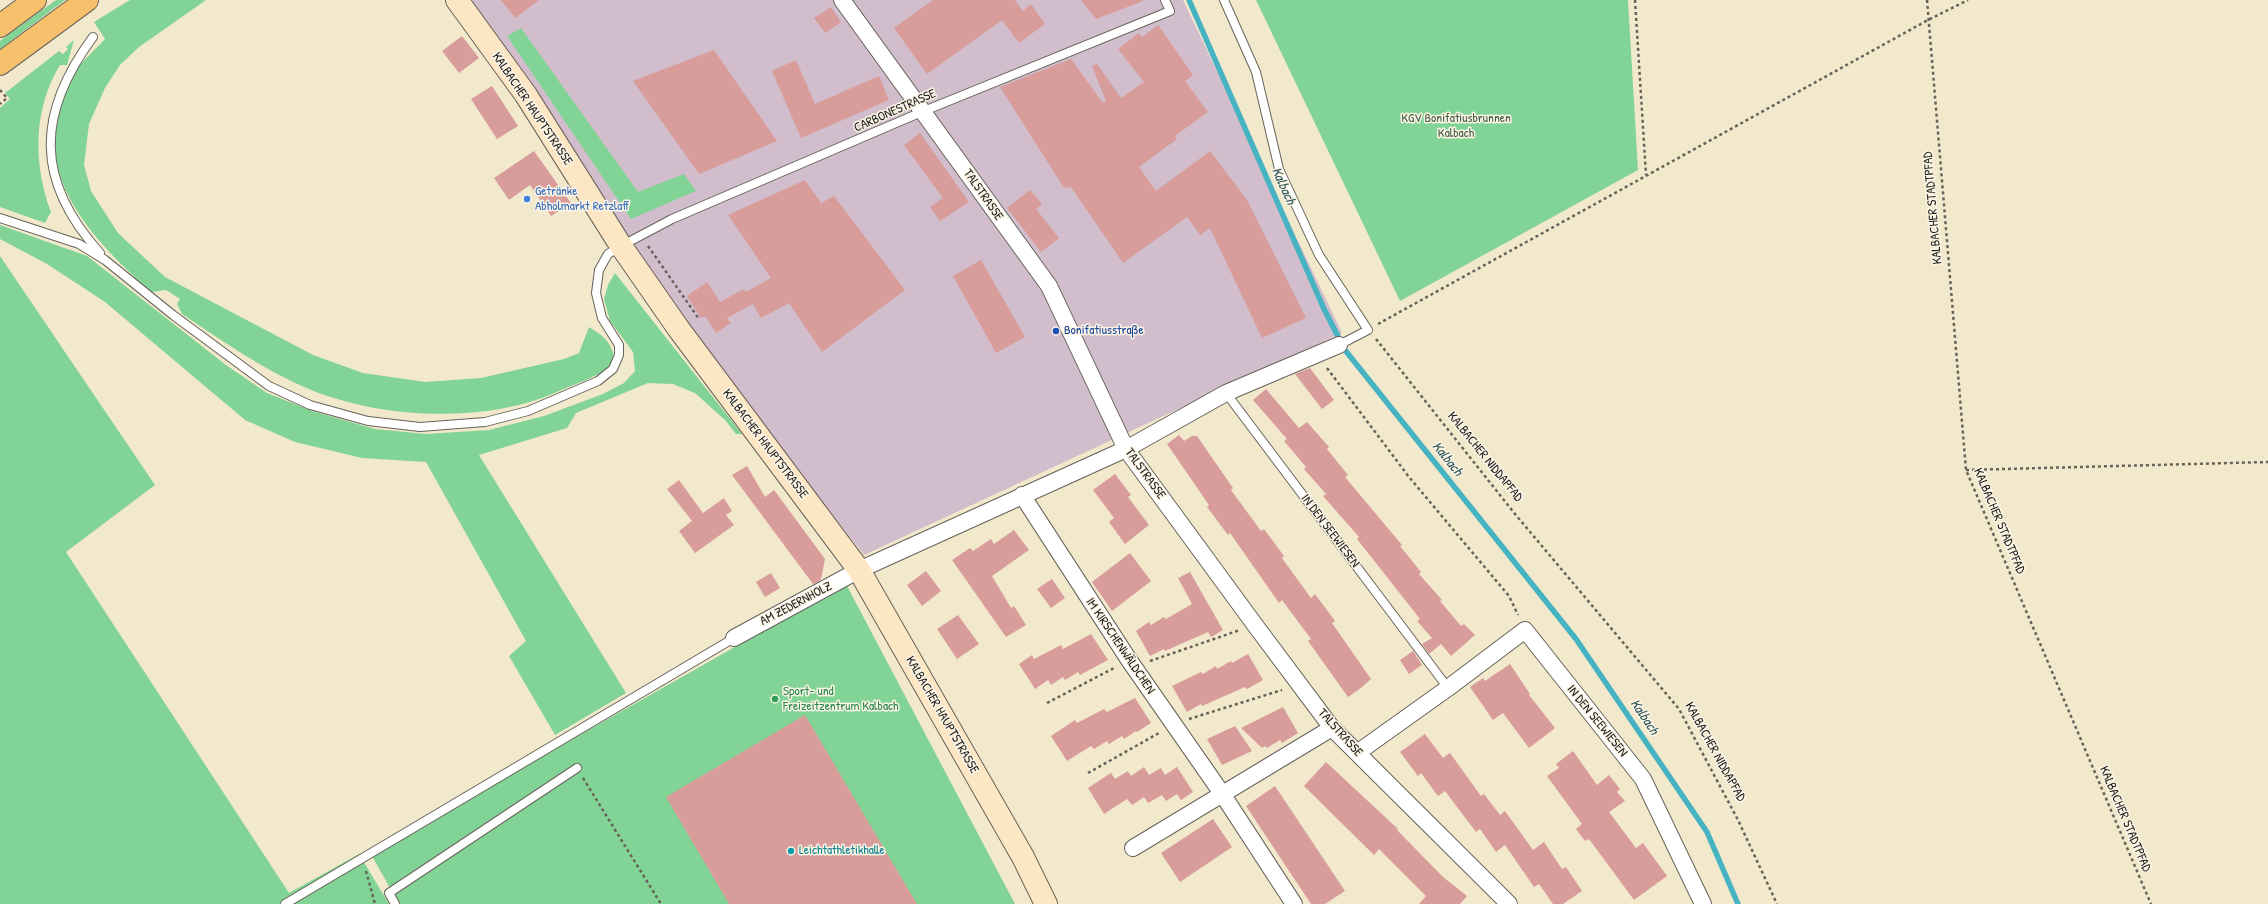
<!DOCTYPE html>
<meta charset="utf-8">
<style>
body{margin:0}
canvas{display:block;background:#f2e8cc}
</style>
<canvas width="2268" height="904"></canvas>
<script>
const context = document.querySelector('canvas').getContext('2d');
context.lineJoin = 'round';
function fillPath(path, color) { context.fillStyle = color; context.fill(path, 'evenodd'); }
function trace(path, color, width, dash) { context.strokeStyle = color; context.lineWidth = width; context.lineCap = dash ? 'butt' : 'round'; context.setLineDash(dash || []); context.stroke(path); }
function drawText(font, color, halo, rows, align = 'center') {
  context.font = font + ' "Patrick Hand",sans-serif'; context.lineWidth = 3; context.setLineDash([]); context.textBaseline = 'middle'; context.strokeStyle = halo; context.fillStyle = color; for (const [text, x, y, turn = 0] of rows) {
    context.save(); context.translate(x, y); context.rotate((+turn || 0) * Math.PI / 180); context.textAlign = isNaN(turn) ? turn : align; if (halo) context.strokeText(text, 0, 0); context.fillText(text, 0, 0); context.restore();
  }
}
const industrial = new Path2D(`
 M457,0H1183L1342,333L864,555L621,246Z`);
const green = new Path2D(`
 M56,0H65L0,49V41Z
 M130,0H206L139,47L120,65L105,88L89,124L84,165L91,191L118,233L165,277L313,355L363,373L425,382L481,378L564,359L579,353L589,327C602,335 611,341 614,357C613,360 611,364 608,367C602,375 568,387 557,392C486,424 380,419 309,389C263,370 223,341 182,314L177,304L180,299L166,290L151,292C84,231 20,164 76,71C84,59 96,49 105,39L94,22Z
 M1256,0H1628L1638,170L1400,301Z
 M521,28L638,192L684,174L696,191L631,219L507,36Z
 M74,40L67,65H60C33,109 33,164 51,212L45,223L0,207V108L10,99L5,93L59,51L63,54L68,49L66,47Z
 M0,225L87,256L226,365L267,393L312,411L375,429L426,434L489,430L544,416L603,394L624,383L635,371L633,352L610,321L604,299L608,285L615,273L742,434H736L725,420L695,393L673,384L648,383L576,413L567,428L479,455L626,693L555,735L509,656L526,641L426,462L362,458L295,442L245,420L105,302L47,264L0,239Z
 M0,256L155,485L66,552L289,893L359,854L389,904H0Z
 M846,584L1015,904H399L372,856L553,750Z`);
const stream = new Path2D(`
 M1189,0L1324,309L1345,350L1576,639L1707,832L1738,904`);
const building = new Path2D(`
 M501,0H539L515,18Z
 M933,0H1015L1023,11L1031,4L1045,24L1019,43L1002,20L927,74L894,28Z
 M1081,0H1143V1L1096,19Z
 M831,7L841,22L825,33L814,18Z
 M1158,25L1193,75L1185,81L1208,112L1175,136L1177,139L1139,167L1156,191L1210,151L1247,200L1306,318L1262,338L1210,228L1200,235L1187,217L1123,263L1071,187L1064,188L1000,87L1071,59L1103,103L1106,101L1092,66L1097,64L1121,98L1144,82L1118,49L1139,33L1142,37Z
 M462,36L479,58L459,73L442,51Z
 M714,50L777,141L699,174L633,81Z
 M796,60L815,104L879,76L889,100L801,138L772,71Z
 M492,86L518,126L497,139L471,99Z
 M920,133L969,202L940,221L930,207L943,198L904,145Z
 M534,151L571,203L551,216L530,185L509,200L494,178Z
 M805,180L821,203L834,196L905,290L822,352L789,303L761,318L753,304L727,318L731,323L716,333L705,316L701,318L687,296L707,282L720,302L744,289L746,292L771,278L728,215Z
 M1030,190L1042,204L1036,209L1059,238L1041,252L1007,208Z
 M981,260L1025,337L996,353L953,276Z
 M1310,368L1334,400L1322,409L1295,374Z
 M1266,389L1299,428L1307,422L1329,447L1327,449L1348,475L1345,477L1402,545L1400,546L1421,572L1419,574L1442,600L1440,601L1461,626L1464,624L1475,635L1451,656L1441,644L1429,654L1422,644L1432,638L1417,621L1420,619L1357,539L1359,537L1323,496L1326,494L1304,469L1306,467L1284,441L1287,439L1253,400Z
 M1179,435L1184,441L1192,436H1197L1233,488L1231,490L1261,531L1264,529L1284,556L1282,558L1311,598L1315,594L1335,621L1332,623L1371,679L1361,688L1348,697L1308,641L1311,639L1282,600L1279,603L1230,533L1228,535L1207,507L1209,505L1167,444Z
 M747,466L765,497L774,490L825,559L821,579L818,582L813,584L732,475Z
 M1115,474L1131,495L1128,497L1149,525L1125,544L1109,522L1114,518L1093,490Z
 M679,480L703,513L724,498L732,511L726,515L734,525L695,553L679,531L692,521L667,489Z
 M1014,530L1029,550L992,576L1011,608L1014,606L1026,625L1006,637L952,560L970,548L973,551L991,539L994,544Z
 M1130,553L1151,581L1112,611L1092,582Z
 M926,571L941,591L922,606L907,585Z
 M1190,572L1223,630L1211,637L1208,632L1165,651L1164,649L1150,656L1136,631L1149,622L1151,625L1164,617L1166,619L1192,604L1178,578Z
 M771,573L780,588L765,597L756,582Z
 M1052,579L1065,598L1051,608L1037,589Z
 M958,615L979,644L957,659L937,629Z
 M1091,634L1108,660L1080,675L1078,672L1065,680L1063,677L1051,685L1048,680L1035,689L1019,664L1032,655L1034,659L1061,645L1063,649Z
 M1413,651L1422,665L1409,674L1400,660Z
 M1248,654L1263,680L1247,689L1245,687L1202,706L1201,704L1187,712L1172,686L1201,672L1203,674L1216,666L1217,669L1231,661L1232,663Z
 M1510,664L1530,694L1529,695L1555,728L1529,748L1503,713L1493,720L1470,687L1483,678L1485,681Z
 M1135,698L1151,723L1137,732L1136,731L1124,739L1122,736L1109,744L1107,741L1094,749L1091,746L1067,761L1051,736L1075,720L1077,723L1104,709L1107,712Z
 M1283,707L1298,733L1282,743L1280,740L1267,748L1265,746L1262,748L1241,728Z
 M805,715L917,904H729L666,797Z
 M1235,726L1252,751L1222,765L1207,739Z
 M1425,734L1443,758L1450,753L1481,796L1484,794L1500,815L1505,811L1533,850L1544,842L1562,869L1566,867L1582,891L1563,904H1553L1539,884L1534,887L1505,845L1496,852L1480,829L1476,832L1445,791L1438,796L1421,773L1418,776L1400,752Z
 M1573,751L1597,785L1609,775L1620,789L1617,792L1625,801L1609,812L1636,848L1643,843L1667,876L1634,900L1589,839L1585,841L1576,829L1582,824L1547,776L1559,768L1556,764Z
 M1326,762L1398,829L1397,830L1443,877L1467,896L1460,904H1419L1426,896L1379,849L1374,855L1304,786Z
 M1144,767L1149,775L1161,768L1165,775L1177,767L1193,792L1181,800L1177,794L1166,801L1162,795L1148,803L1144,797L1132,805L1127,799L1104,814L1088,788L1111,773L1115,779L1128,771L1131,776Z
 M1275,786L1345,891L1325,904H1311L1246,806Z
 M1213,819L1232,847L1180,882L1161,853Z`);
const path = new Path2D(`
 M1635,0L1646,175
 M1927,0L1966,470L2151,904
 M0,90L7,98L0,104
 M648,246L699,319
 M1378,324L1928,20L1968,0
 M1376,339L1515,514L1679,709L1738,820L1777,904
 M1327,368L1409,477L1509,596L1518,615
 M1966,470L2268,462
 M1150,661L1240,630
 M1047,703L1114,668
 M1189,719L1282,690
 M1088,773L1159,733
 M583,778L661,904
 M366,871L375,904`);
const lane = new Path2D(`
 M1224,0L1256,72L1279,169L1319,255L1368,330L1339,345
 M93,37C36,114 35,181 100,253
 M0,218L79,244L105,260L173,315L269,386L310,405L368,421L420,427L485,422L528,411L598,381L613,369L619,355V345L602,318L596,293L599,270L608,254L621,246L672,219L924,111L1170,11L1165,0
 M1226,393L1448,688
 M285,904L734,638
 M395,904L389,893L577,768`);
const street = new Path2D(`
 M842,0L1049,286L1126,449L1255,625L1332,728L1509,904
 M1022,495L1129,660L1223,795L1294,904
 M734,638L859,570L1126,449L1226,393L1339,345
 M1357,753L1448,688L1525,630L1643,779L1703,904
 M1133,848L1332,728`);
const secondary = new Path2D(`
 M457,0L526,95L621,246L678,328L859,570L1023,857L1046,904`);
const highway = new Path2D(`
 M0,26L35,0
 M0,64L87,0`);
const markers = [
 [527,199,4,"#3f7fe0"],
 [1056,331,4,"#1a4fb4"],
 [775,699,4,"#2e9e5b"],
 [791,851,4,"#0f9aa8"]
];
const streetNames = [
 ["KALBACHER HAUPTSTRASSE",532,109,56],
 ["CARBONESTRASSE",895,111,-24],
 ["TALSTRASSE",983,195,55],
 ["KALBACHER STADTPFAD",1933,208,-95],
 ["KALBACHER HAUPTSTRASSE",765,444,53],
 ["KALBACHER NIDDAPFAD",1485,457,51],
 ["TALSTRASSE",1145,474,54],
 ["KALBACHER STADTPFAD",1999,521,67],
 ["IN DEN SEEWIESEN",1330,531,53],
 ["AM ZEDERNHOLZ",796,604,-28],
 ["IM KIRSCHENWÄLDCHEN",1120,646,56],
 ["KALBACHER HAUPTSTRASSE",942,715,60],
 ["IN DEN SEEWIESEN",1597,721,51],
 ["TALSTRASSE",1340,733,48],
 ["KALBACHER NIDDAPFAD",1715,752,61],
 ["KALBACHER STADTPFAD",2125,819,67]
];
const parkNames = [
 ["KGV Bonifatiusbrunnen",1456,119],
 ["Kalbach",1456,134]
];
const shopNames = [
 ["Getränke",535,192],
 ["Abholmarkt Retzlaff",535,207]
];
const transitNames = [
 ["Bonifatiusstraße",1064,331]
];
const leisureNames = [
 ["Sport- und",783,692],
 ["Freizeitzentrum Kalbach",783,707]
];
const cultureNames = [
 ["Leichtathletikhalle",799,851]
];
const waterNames = [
 ["Kalbach",1283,186,66],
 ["Kalbach",1447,459,51],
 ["Kalbach",1644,717,56]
];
fillPath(industrial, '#d1bdcb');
fillPath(green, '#82d496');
trace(stream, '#45b3c1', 5.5);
fillPath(building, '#d89d9a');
trace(lane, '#67635a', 10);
trace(street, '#67635a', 18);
trace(secondary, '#67635a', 24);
trace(highway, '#67635a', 24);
trace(path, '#67635a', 2.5, [3, 3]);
trace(lane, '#fff', 8);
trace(street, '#fff', 16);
trace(secondary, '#fce6c4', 22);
trace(highway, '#f7c06c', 22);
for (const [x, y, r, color] of markers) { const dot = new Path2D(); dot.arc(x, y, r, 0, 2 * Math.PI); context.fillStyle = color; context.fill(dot); trace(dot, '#fcf5e5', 1.5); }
drawText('13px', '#1c1c1c', '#fcf5e5', streetNames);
drawText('13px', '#405c47', '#fcf5e5', parkNames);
drawText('13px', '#366cbe', '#fcf5e5', shopNames, 'left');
drawText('13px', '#164399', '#fcf5e5', transitNames, 'left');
drawText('13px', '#27864d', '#fcf5e5', leisureNames, 'left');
drawText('13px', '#0d838f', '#fcf5e5', cultureNames, 'left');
drawText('italic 14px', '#2c585e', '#fcf5e5', waterNames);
</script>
